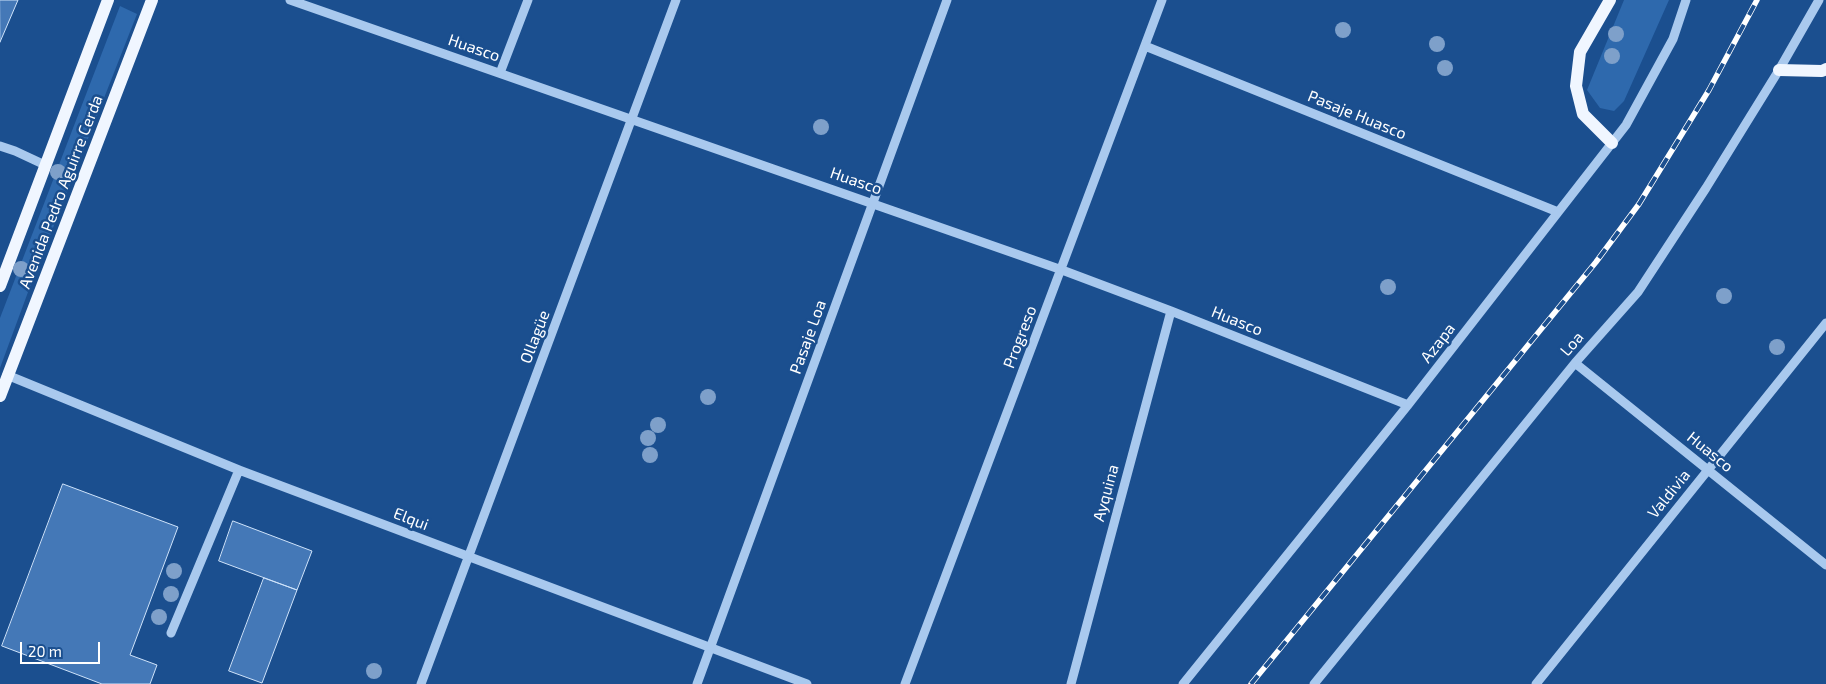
<!DOCTYPE html>
<meta charset="utf-8">
<style>
body{margin:0}
#map{position:relative;width:1826px;height:684px;overflow:hidden;background:#1b4f8f;font-family:"Exo 2",sans-serif}
canvas{display:block}
.scale{position:absolute;left:20px;top:642px;width:80px;height:22px;box-sizing:border-box;border:2px solid #fff;border-top:0;padding-left:6px;font-size:15px;line-height:18px;white-space:nowrap;color:#fff;-webkit-text-stroke:4px #1b4f8f;paint-order:stroke}
</style>
<div id="map">
<canvas width="1826" height="684"></canvas>
<div class="scale">20 m</div>
</div>
<script>
const context = document.querySelector('canvas').getContext('2d');
context.lineJoin = 'round';
function fillPath(path, color) { context.fillStyle = color; context.fill(path, 'evenodd'); }
function trace(path, color, width, dash) { context.strokeStyle = color; context.lineWidth = width; context.lineCap = dash ? 'butt' : 'round'; context.setLineDash(dash || []); context.stroke(path); }
function drawText(font, color, halo, rows, align = 'center') {
  context.font = font + ' "Exo 2",sans-serif'; context.lineWidth = 5; context.setLineDash([]); context.textBaseline = 'middle'; context.strokeStyle = halo; context.fillStyle = color; for (const [text, x, y, turn = 0] of rows) {
    context.save(); context.translate(x, y); context.rotate((+turn || 0) * Math.PI / 180); context.textAlign = isNaN(turn) ? turn : align; if (halo) context.strokeText(text, 0, 0); context.fillText(text, 0, 0); context.restore();
  }
}
const green = new Path2D(`
 M1624,0H1669L1624,101L1614,111L1600,108L1587,90Z
 M120,6L137,14L31,284L0,368V318Z`);
const building = new Path2D(`
 M0,0H18L0,42Z
 M63,484L178,527L130,655L157,665L150,684H102L2,646Z
 M233,521L312,551L297,590L219,561Z
 M264,578L297,590L262,683L229,671Z`);
const minor = new Path2D(`
 M290,0L1062,270L1171,311L1408,405
 M1145,46L1558,212
 M500,73L528,0
 M0,146L15,151L45,165
 M1575,363L1826,565
 M7,375L239,470L807,684
 M171,633L239,470
 M421,684L676,0
 M697,684L947,0
 M905,684L1162,0
 M1071,684L1171,311
 M1183,684L1408,405L1626,125L1673,39L1686,0
 M1314,684L1575,363L1638,292L1706,188L1779,70L1819,0
 M1536,684L1826,323`);
const major = new Path2D(`
 M1610,0L1580,52L1576,86L1583,114L1612,143
 M1779,70L1822,71L1826,69
 M0,286L108,0
 M0,396L152,0`);
const rail = new Path2D(`
 M1251,684L1596,262L1639,204L1709,90L1757,0`);
const trees = [
 [1343,30],
 [1616,34],
 [1437,44],
 [1612,56],
 [1445,68],
 [821,127],
 [58,172],
 [21,269],
 [1388,287],
 [1724,296],
 [1777,347],
 [708,397],
 [658,425],
 [648,438],
 [650,455],
 [174,571],
 [171,594],
 [159,617],
 [374,671]
];
const streetNames = [
 ["Huasco",474,48,19],
 ["Pasaje Huasco",1357,115,22],
 ["Huasco",856,181,19],
 ["Avenida Pedro Aguirre Cerda",61,192,-69],
 ["Huasco",1237,321,22],
 ["Ollagüe",535,337,-69],
 ["Pasaje Loa",808,337,-70],
 ["Progreso",1020,337,-69],
 ["Azapa",1438,343,-52],
 ["Loa",1572,344,-49],
 ["Huasco",1710,452,39],
 ["Ayquina",1106,493,-75],
 ["Valdivia",1669,494,-51],
 ["Elqui",411,519,21]
];
fillPath(green, '#2e69ad');
fillPath(building, '#4478b7');
trace(building, '#cfe3fa', 1);
trace(minor, '#a9c9ee', 9);
trace(major, '#f0f6ff', 12);
trace(rail, '#fff', 5.5);
trace(rail, '#1b4f8f', 4, [11]);
context.fillStyle = '#7ea0ca';
for (const [x, y] of trees) { context.beginPath(); context.arc(x, y, 8, 0, 2 * Math.PI); context.fill(); }
drawText('16px', '#fff', '#1b4f8f', streetNames);
</script>
